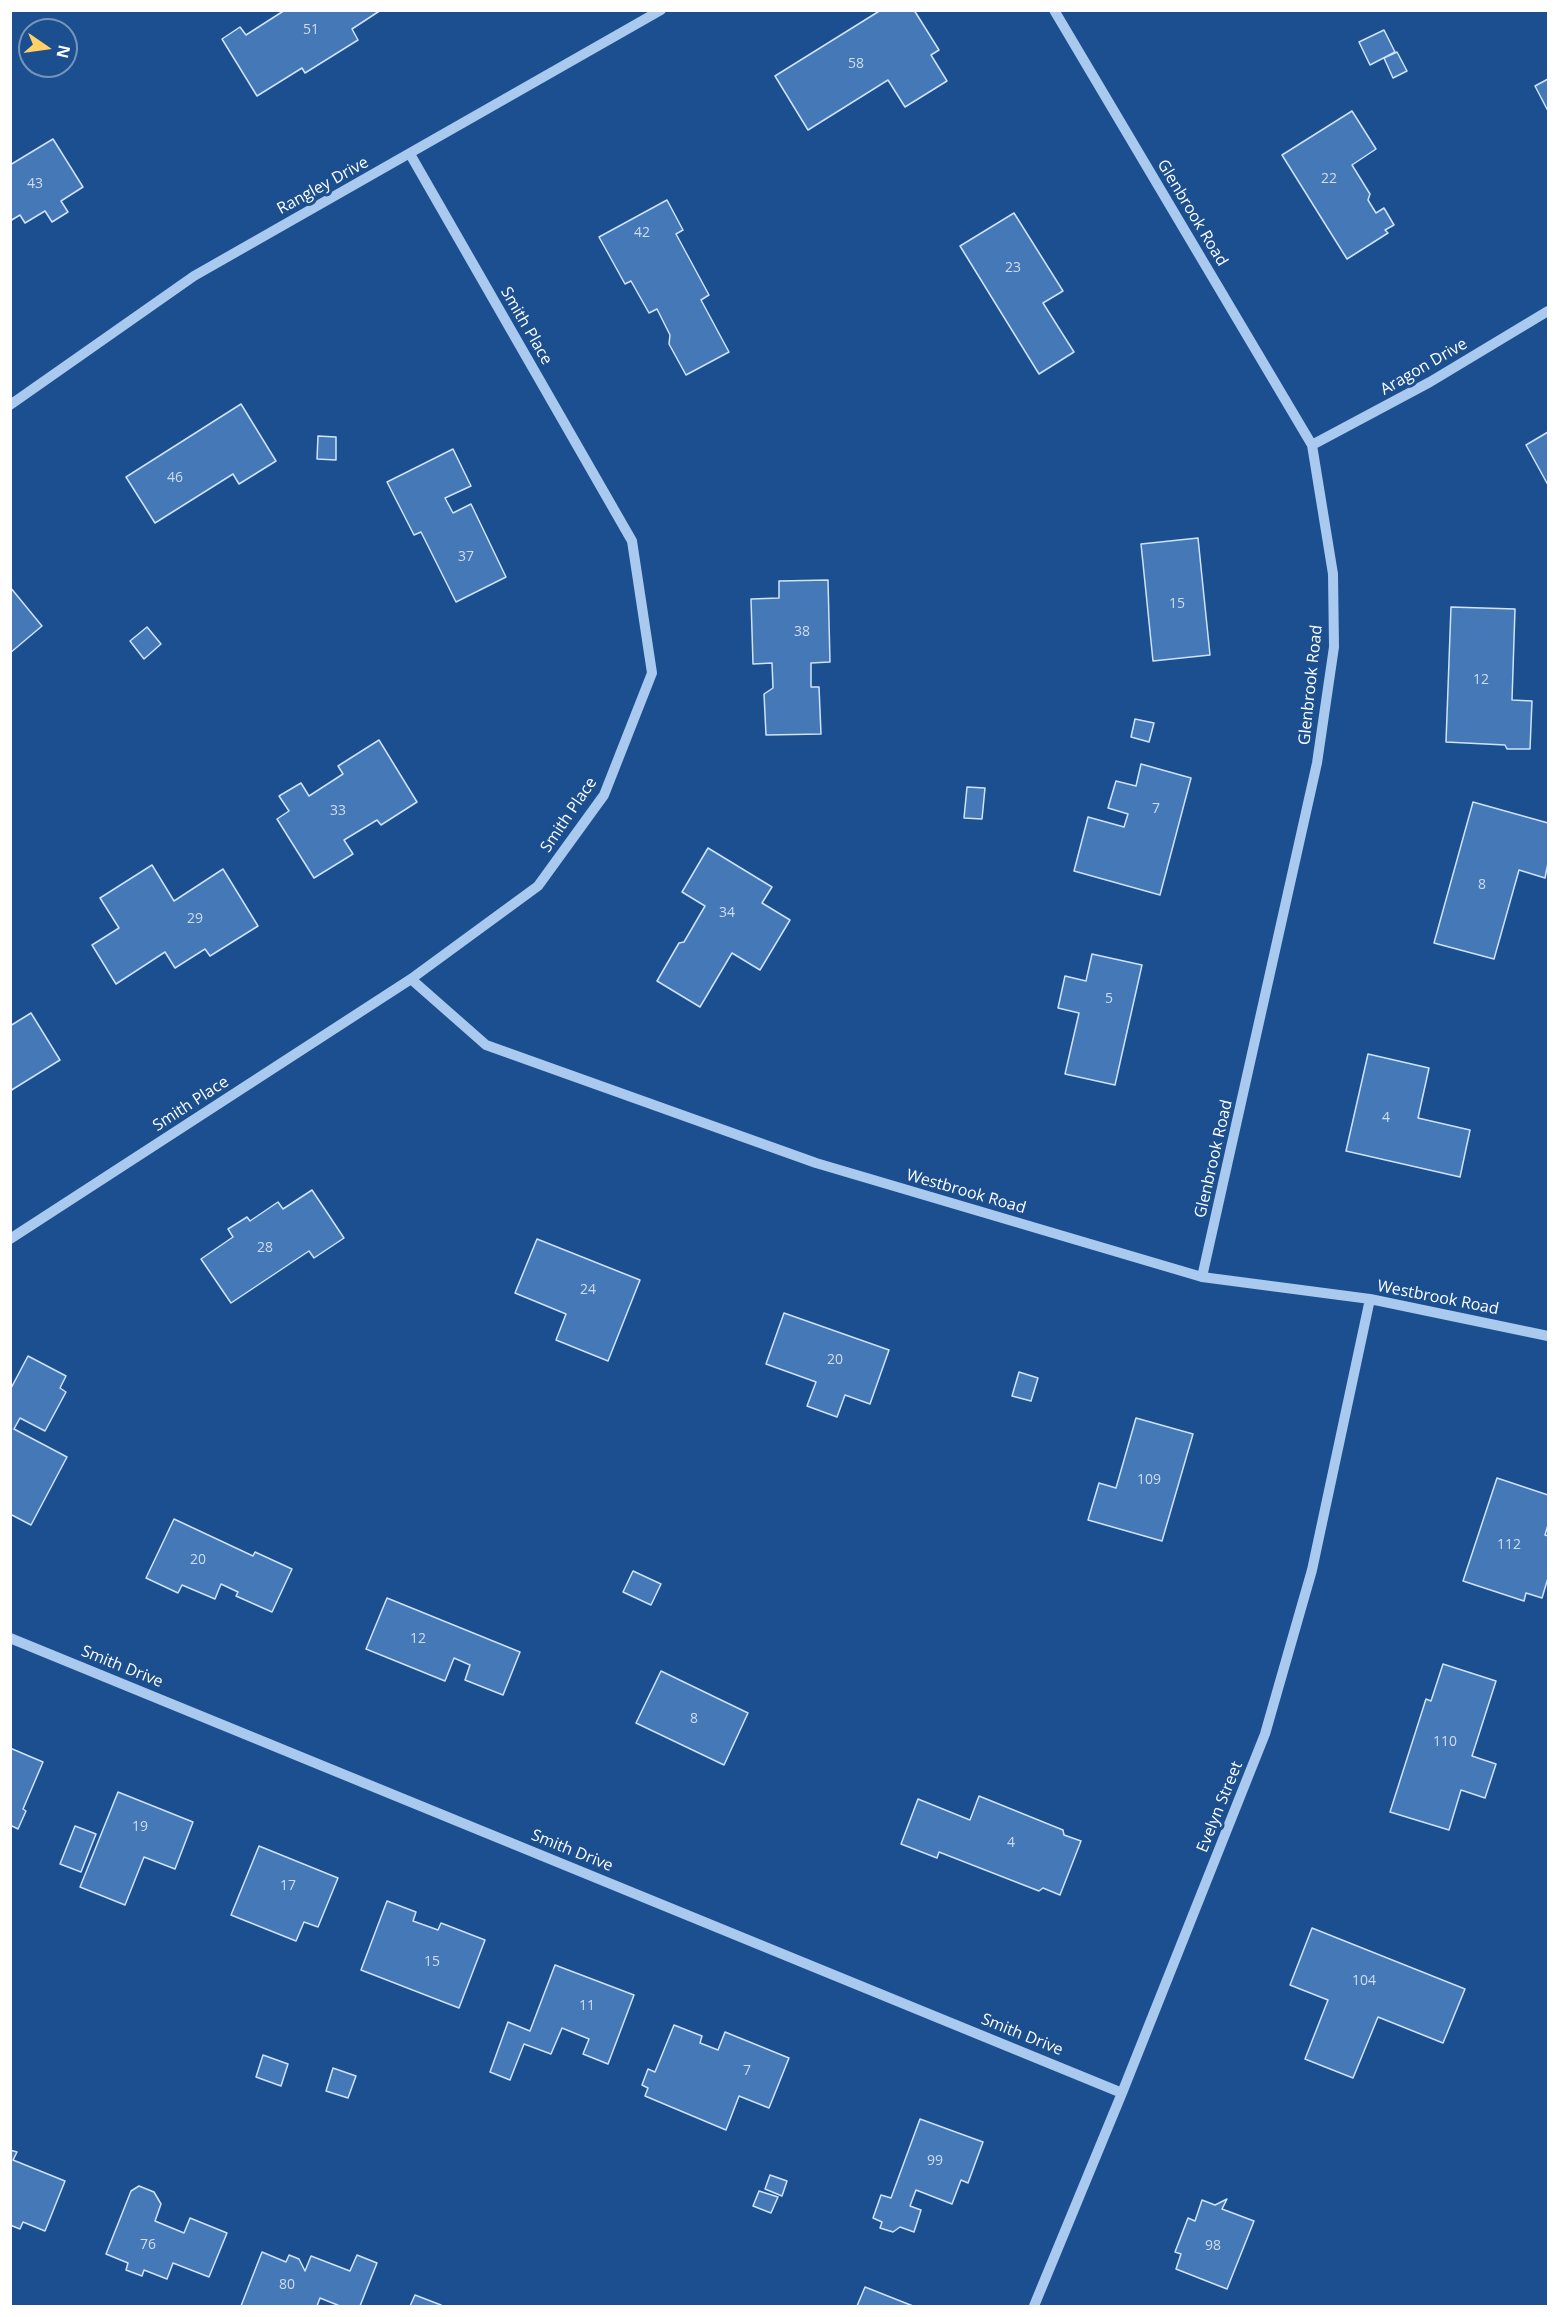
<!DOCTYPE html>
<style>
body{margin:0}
#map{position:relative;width:1559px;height:2317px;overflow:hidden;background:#1b4f8f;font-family:"Open Sans",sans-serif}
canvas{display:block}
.frame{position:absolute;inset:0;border:12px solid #fff;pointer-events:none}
.north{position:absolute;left:18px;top:18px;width:60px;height:60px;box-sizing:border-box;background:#1b4f8f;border:2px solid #7695bc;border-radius:50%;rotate:103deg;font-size:16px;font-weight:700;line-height:24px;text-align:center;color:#fff}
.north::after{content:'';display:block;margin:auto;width:21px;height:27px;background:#ffd166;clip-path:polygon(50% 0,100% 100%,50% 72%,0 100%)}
</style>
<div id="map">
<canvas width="1559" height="2317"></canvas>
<div class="frame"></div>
<div class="north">N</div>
</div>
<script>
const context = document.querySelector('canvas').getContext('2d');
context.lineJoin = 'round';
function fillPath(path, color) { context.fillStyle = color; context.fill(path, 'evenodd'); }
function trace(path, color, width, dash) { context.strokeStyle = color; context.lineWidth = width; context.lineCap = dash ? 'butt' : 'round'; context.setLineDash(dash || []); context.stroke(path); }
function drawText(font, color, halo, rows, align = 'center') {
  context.font = font + ' "Open Sans",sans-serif'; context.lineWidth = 6; context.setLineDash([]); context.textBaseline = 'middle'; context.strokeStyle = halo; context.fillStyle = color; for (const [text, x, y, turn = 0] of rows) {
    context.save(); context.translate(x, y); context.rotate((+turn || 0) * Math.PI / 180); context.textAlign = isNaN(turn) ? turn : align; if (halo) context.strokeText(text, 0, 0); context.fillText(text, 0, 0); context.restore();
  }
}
const building = new Path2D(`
 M285,10H381L352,29L358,40L305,73L302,68L257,96L222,39L240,27L246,35Z
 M881,10H914L939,50L931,55L947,81L905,107L888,80L808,130L775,76Z
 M1384,30L1395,52L1370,65L1359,42Z
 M1397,52L1407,71L1393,78L1384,58Z
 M1548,79V111L1535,86Z
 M1352,111L1376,149L1352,165L1370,194L1368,200L1376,213L1384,208L1394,225L1385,230L1388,233L1347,259L1282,155Z
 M53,139L83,187L61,201L68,212L52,222L45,211L25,223L20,215L10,221V165Z
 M667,200L683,230L676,234L709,295L701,300L729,352L686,375L669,344L670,335L657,309L649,313L631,281L625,284L599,237Z
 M1014,213L1063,291L1043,303L1074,352L1039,374L960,246Z
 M241,404L276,461L239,484L233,474L155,523L126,477Z
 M1548,432V485L1526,445Z
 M318,436L336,437V460L317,459Z
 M453,449L471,486L445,498L453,513L471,504L506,577L456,602L421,532L414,535L387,482Z
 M1198,538L1210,655L1153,661L1141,544Z
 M828,580L830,662L811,663V687H819L821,734L766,735L764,694L773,688L772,663L753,664L751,599L779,598V581Z
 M10,587L42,626L10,653Z
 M1451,607L1515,609L1512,700L1532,701L1530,749H1507L1505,745L1446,742Z
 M147,627L161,644L144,659L130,641Z
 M1135,719L1154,723L1149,742L1131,737Z
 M379,740L417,802L381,825L377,820L344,840L353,854L314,878L277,819L289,811L279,796L301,783L309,796L343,774L338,766Z
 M1141,764L1191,778L1160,895L1074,871L1088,817L1124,827L1128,814L1108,808L1116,781L1136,786Z
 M967,787L985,788L982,819L964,818Z
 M1473,802L1548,823V863L1545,878L1519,870L1494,959L1434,943Z
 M708,848L772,887L762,903L790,920L760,970L732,953L700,1007L657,981L679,943L684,942L705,906L682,892Z
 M152,865L174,901L223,869L258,926L210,956L205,949L175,968L165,952L116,984L92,945L119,928L100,898Z
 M1092,954L1142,965L1115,1085L1065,1074L1079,1013L1058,1008L1065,976L1086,981Z
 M31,1013L60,1060L10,1091V1026Z
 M1368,1054L1429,1068L1418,1118L1470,1130L1460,1177L1346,1151Z
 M312,1190L344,1238L314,1258L309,1251L231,1303L201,1259L233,1237L228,1229L247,1217L250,1221L278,1202L283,1209Z
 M537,1239L640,1280L608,1361L556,1340L566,1314L515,1293Z
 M784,1313L889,1350L870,1404L845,1395L837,1417L807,1406L816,1382L766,1364Z
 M28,1356L66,1376L60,1388L66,1392L45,1431L20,1418L14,1429L67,1457L31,1525L10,1514V1390Z
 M1019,1372L1038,1378L1031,1401L1012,1396Z
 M1136,1418L1193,1434L1162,1541L1088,1520L1099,1483L1116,1488Z
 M1497,1478L1548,1495V1525L1545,1535L1548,1536V1578L1542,1598L1526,1593L1524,1601L1463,1581Z
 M174,1519L253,1556L255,1552L292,1569L272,1612L236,1596L238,1592L221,1584L215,1599L182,1585L178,1593L146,1578Z
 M633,1571L661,1584L651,1605L623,1592Z
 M387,1598L520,1652L503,1695L465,1680L470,1665L454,1658L445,1681L366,1649Z
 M1443,1664L1496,1681L1472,1756L1496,1764L1485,1798L1461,1790L1449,1830L1390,1812L1426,1699L1431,1701Z
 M661,1671L748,1713L724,1765L636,1723Z
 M10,1748L43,1762L23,1809L26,1811L18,1829L10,1825Z
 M118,1792L193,1822L175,1869L144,1857L125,1905L80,1887Z
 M979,1796L1063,1830L1064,1835L1081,1841L1060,1895L1043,1888L1039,1891L939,1852L937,1858L901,1844L918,1799L970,1820Z
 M75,1826L96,1834L81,1872L60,1864Z
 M259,1846L338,1878L318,1927L304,1922L296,1941L231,1915Z
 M387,1901L416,1912L413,1921L438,1930L441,1923L485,1940L459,2008L361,1970Z
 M1312,1928L1465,1989L1443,2043L1378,2017L1353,2078L1305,2059L1328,2000L1290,1985Z
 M555,1965L634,1995L608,2064L583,2054L589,2039L562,2028L551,2054L524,2044L510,2080L490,2072L508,2022L530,2031Z
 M674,2025L702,2036L700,2043L718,2050L725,2032L789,2058L769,2108L739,2096L726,2130L645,2096L648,2088L642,2085L648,2069L655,2072Z
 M263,2055L288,2064L281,2086L256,2077Z
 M333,2068L356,2076L348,2098L326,2091Z
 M920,2119L983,2142L968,2183L961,2180L952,2204L916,2190L910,2206L921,2210L914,2232L900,2227L893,2232L880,2228L882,2222L873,2218L881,2195L891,2198Z
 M10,2150L17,2152L13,2160L65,2181L45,2231L23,2222L20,2229L10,2225Z
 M770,2175L787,2181L782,2196L765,2189Z
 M139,2186L154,2192L161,2204L155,2221L184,2233L190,2218L227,2233L209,2277L173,2263L167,2279L144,2270L142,2276L126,2270L128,2263L106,2254L131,2191Z
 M759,2191L778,2197L771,2213L753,2206Z
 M1227,2199L1222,2209L1254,2221L1227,2289L1176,2269L1181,2254L1175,2252L1188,2218L1195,2221L1202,2200L1215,2205Z
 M262,2252L286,2262L289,2255L299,2259L305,2271L311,2256L350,2271L357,2255L377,2263L360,2306H340L320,2298L317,2306H241Z
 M865,2287L913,2306H857Z
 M415,2295L441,2305L440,2306H410Z`);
const minor = new Path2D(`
 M1054,10L1312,445L1333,574L1334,647L1317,763L1202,1277
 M10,405L194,276L661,10
 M1312,445L1430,382L1548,311
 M411,979L486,1045L816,1163L1202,1277L1370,1299L1548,1336
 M10,1239L411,979L538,886L604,795L652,673L632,541L410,154
 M10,1638L1122,2093
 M1034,2306L1122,2093L1265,1734L1312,1570L1370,1299`);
const numberNames = [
 ["51",311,30],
 ["58",856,64],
 ["22",1329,179],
 ["43",35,184],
 ["42",642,233],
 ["23",1013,268],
 ["46",175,478],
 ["37",466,557],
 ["15",1177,604],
 ["38",802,632],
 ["12",1481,680],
 ["7",1156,809],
 ["33",338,811],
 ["8",1482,885],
 ["34",727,913],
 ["29",195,919],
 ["5",1109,999],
 ["4",1386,1118],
 ["28",265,1248],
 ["24",588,1290],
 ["20",835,1360],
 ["109",1149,1480],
 ["112",1509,1545],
 ["20",198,1560],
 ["12",418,1639],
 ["8",694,1719],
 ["110",1445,1742],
 ["19",140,1827],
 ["4",1011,1843],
 ["17",288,1886],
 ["15",432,1962],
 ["104",1364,1981],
 ["11",587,2006],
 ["7",747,2071],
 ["99",935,2161],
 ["76",148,2245],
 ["98",1213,2246],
 ["80",287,2285]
];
const streetNames = [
 ["Rangley Drive",323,186,-29],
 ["Glenbrook Road",1192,213,59],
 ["Smith Place",526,326,60],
 ["Aragon Drive",1424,367,-30],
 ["Glenbrook Road",1311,685,-84],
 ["Smith Place",569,815,-56],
 ["Smith Place",191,1104,-33],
 ["Glenbrook Road",1214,1159,-77],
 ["Westbrook Road",966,1192,16],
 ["Westbrook Road",1438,1298,11],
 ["Smith Drive",122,1667,22],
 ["Evelyn Street",1220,1807,-68],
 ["Smith Drive",572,1851,22],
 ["Smith Drive",1022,2035,22]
];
fillPath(building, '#4478b7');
trace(building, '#cfe3fa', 1.5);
trace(minor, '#a9c9ee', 10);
drawText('14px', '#d0dded', null, numberNames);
drawText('16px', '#fff', '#1b4f8f', streetNames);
</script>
